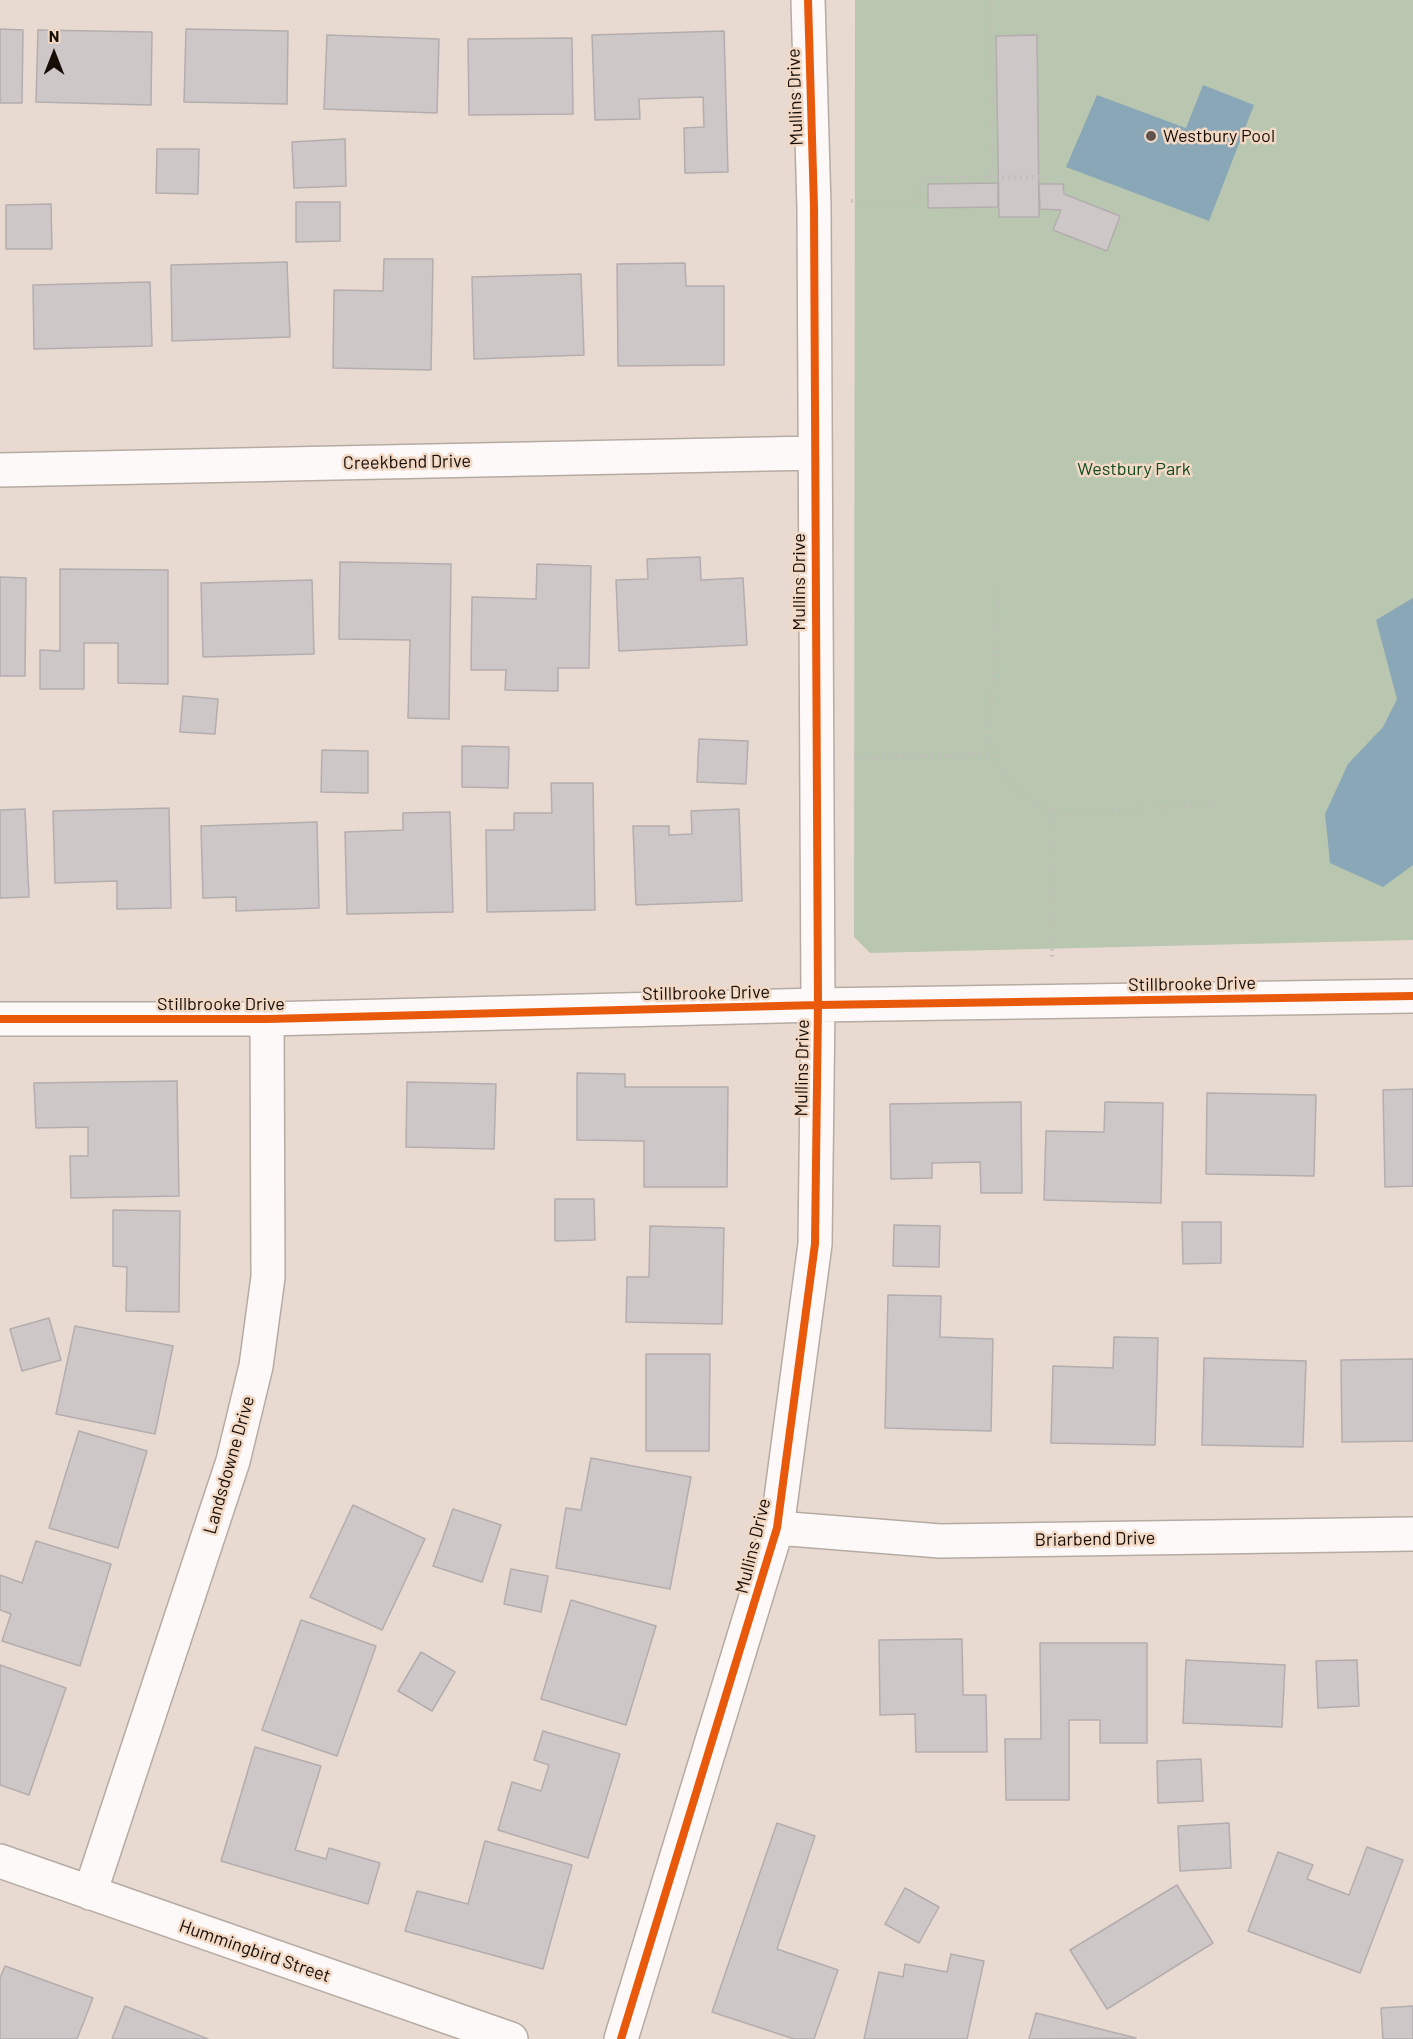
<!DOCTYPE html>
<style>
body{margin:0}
#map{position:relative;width:1413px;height:2039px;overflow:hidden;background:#e8dad0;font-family:Barlow,sans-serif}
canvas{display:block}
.north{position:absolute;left:24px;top:24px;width:60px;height:60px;-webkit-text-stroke:4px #f2d9c5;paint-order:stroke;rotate:0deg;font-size:16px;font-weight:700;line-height:24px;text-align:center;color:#160d07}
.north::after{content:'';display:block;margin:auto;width:21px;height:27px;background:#160d07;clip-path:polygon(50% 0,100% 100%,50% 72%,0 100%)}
</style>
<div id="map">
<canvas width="1413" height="2039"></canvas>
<div class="north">N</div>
</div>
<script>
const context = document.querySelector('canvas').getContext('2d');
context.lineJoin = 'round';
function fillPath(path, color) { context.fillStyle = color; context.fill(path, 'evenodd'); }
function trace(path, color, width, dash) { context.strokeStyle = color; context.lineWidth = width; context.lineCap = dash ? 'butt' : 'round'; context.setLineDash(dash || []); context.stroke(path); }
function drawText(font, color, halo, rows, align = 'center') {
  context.font = font + ' Barlow,sans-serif'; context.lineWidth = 5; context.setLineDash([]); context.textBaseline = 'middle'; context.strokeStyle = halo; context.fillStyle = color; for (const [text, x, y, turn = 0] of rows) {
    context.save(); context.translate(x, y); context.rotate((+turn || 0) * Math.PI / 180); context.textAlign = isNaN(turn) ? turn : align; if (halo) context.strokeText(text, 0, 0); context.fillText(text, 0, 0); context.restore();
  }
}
const green = new Path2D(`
 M855,0H1413V940L870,953L854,937Z`);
const water = new Path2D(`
 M1203,85L1254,105L1209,221L1066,167L1097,95L1186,128Z
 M1413,598V865L1383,887L1330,863L1325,814L1348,764L1383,727L1397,699L1376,620Z`);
const building = new Path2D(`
 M0,29L23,30L22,103H0Z
 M186,29L288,31L287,104L184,102Z
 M38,30L152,32L151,105L36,102Z
 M724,31L728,172L685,173L684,128L704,127L703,97L639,99L640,119L595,120L592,35Z
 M327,35L439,39L437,113L324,109Z
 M1037,35L1039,217H999L996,36Z
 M572,38L573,114L469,115L468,39Z
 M345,139L346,186L294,188L292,142Z
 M157,149H199L198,194L156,193Z
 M998,183V207L928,208V184Z
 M1039,184H1063L1064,194L1120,216L1107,251L1053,230L1061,210L1040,209Z
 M296,202H340V241L296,242Z
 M51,204L52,249H6V205Z
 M384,259H433L431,370L333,368L334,290L383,291Z
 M287,262L290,337L172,341L171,265Z
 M685,263L686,286H724V365L618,366L617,264Z
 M581,274L584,355L474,359L472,277Z
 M150,282L152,346L34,349L33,285Z
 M700,557L701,580L743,578L747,645L619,651L616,580L648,579L647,559Z
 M340,562L451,564L449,719L408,718L410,640L339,639Z
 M537,564L591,566L589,668H558V691L505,690L506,670H471L472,597L536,599Z
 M60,569L168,570V684L118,683V643H84V689H40V650L60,651Z
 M0,577L26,578L25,676H0Z
 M312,580L314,654L203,657L201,583Z
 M183,696L218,699L215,734L180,732Z
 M699,739L748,741L746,784L697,782Z
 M462,746L509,747L508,788L462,787Z
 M322,750L368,751V793L321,792Z
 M551,783H593L595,910L487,912L486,830H514V813H552Z
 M169,808L171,908L117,909V881L55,883L53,811Z
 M25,809L29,897L0,898V810Z
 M739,809L742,901L636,905L633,826H669V835L692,834L691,811Z
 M450,812L453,912L347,914L345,832L403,830V813Z
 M317,822L319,908L236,911V897L203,898L201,826Z
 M577,1073L625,1074V1087H728L727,1187H644V1141L577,1140Z
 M177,1081L179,1196L71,1198L70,1156H88V1127L36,1128L34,1083Z
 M407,1082L496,1084L494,1149L406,1147Z
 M1413,1089V1186L1385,1187L1383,1090Z
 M1207,1093L1316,1095L1314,1176L1206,1174Z
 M1021,1102L1022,1193H981L980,1162L932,1163V1178L891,1179L890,1104Z
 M1105,1102L1163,1103L1161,1203L1044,1200L1046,1131L1104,1132Z
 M555,1199H594L595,1240L555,1241Z
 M113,1210L180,1211L179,1312L126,1311L127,1267L113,1266Z
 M1182,1222H1221V1263L1183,1264Z
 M894,1225L940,1226L939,1267L893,1266Z
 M650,1226L724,1228L722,1324L626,1322L627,1277H649Z
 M888,1295L941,1296L940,1337L993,1339L991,1431L885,1428Z
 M49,1318L61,1360L22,1371L10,1329Z
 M75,1326L173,1346L155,1434L56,1414Z
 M1114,1337L1158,1338L1155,1445L1051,1443L1053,1366L1113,1368Z
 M646,1354H710L709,1451H646Z
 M1204,1358L1306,1361L1303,1447L1202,1445Z
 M1413,1359V1441L1342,1442L1341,1360Z
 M79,1431L147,1451L118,1548L49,1528Z
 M591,1458L691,1477L670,1589L556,1568L566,1508L581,1510Z
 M353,1505L425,1539L382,1630L310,1597Z
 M453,1509L501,1525L482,1582L433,1566Z
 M36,1541L111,1564L80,1666L2,1641L11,1614L0,1610V1575L22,1583Z
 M511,1569L548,1576L541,1612L504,1604Z
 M571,1600L656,1626L626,1725L541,1699Z
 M301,1620L376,1646L337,1756L262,1730Z
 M962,1639L963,1695H986L987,1752H916L915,1714L880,1715L879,1640Z
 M1040,1643H1147V1743H1100V1720H1069V1800H1006L1005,1739H1041Z
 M421,1652L455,1672L432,1711L398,1691Z
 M1186,1660L1285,1665L1282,1727L1183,1723Z
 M1357,1660L1359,1706L1318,1708L1316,1661Z
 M0,1665L66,1688L29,1795L0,1785Z
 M543,1731L620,1754L588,1858L498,1830L512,1782L541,1791L549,1765L534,1760Z
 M255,1747L321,1766L295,1850L326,1859L329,1848L380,1863L368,1904L221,1861Z
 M1201,1759L1203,1801L1158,1803L1157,1761Z
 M777,1823L815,1836L777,1949L838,1970L814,2039H794L712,2012Z
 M1229,1823L1231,1868L1180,1871L1178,1826Z
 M485,1841L572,1865L543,1969L405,1931L417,1891L468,1904Z
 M1367,1847L1403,1860L1360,1973L1248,1931L1278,1852L1313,1865L1307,1879L1349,1895Z
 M1177,1885L1213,1943L1107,2009L1070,1950Z
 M905,1888L939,1907L919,1943L885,1924Z
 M951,1954L984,1961L967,2039H864L879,1972L903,1977L905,1964L947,1972Z
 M5,1966L93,1998L77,2039H0V1978Z
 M125,2006L208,2039H112Z
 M1413,2006V2039H1383L1381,2008Z
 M1036,2013L1136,2038L1029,2039Z`);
const path = new Path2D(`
 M991,0L992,178
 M851,201H920V178L1048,177
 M999,588L989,739C995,776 1029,808 1066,814L1220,803
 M854,758L992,754
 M1050,811L1052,960`);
const street = new Path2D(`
 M0,470L814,453
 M0,1019H267L818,1005L1413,996
 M777,1528L940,1541L1413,1534
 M0,1861L511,2039
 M90,1893L233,1461L256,1366L268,1277L267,1019
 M621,2039L777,1528L815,1244L818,1005L814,207L808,0`);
const cycleway = new Path2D(`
 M0,1019H267L818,1005L1413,996
 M621,2039L777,1528L815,1244L818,1005L814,207L808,0`);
const markers = [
 [1151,136,6,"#60554d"]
];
const streetNames = [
 ["Mullins Drive",795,97,-92],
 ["Creekbend Drive",407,462,-1],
 ["Mullins Drive",799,582,-90],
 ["Stillbrooke Drive",1192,984,-1],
 ["Stillbrooke Drive",706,993,-1],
 ["Stillbrooke Drive",221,1004],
 ["Mullins Drive",802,1068,-89],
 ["Landsdowne Drive",229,1465,-74],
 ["Briarbend Drive",1095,1539,-1],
 ["Mullins Drive",753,1546,-76],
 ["Hummingbird Street",255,1951,19]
];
const poiNames = [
 ["Westbury Pool",1163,136]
];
const parkNames = [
 ["Westbury Park",1134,469]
];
fillPath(green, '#b9c7b0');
fillPath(water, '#8aa7b8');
fillPath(building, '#cec7c8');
trace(building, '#b4adae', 1.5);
trace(street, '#b6aba3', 36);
trace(path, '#c1bdb9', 4, [1.5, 4.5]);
trace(street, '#fcf9f8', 33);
trace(cycleway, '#e8590c', 8);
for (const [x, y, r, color] of markers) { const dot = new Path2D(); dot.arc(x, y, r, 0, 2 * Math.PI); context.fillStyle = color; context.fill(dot); trace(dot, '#f2d9c5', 2); }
drawText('18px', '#160d07', '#f2d9c5', streetNames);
drawText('18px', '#160d07', '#f2d9c5', poiNames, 'left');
drawText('18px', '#0f4a1b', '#f2d9c5', parkNames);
</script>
